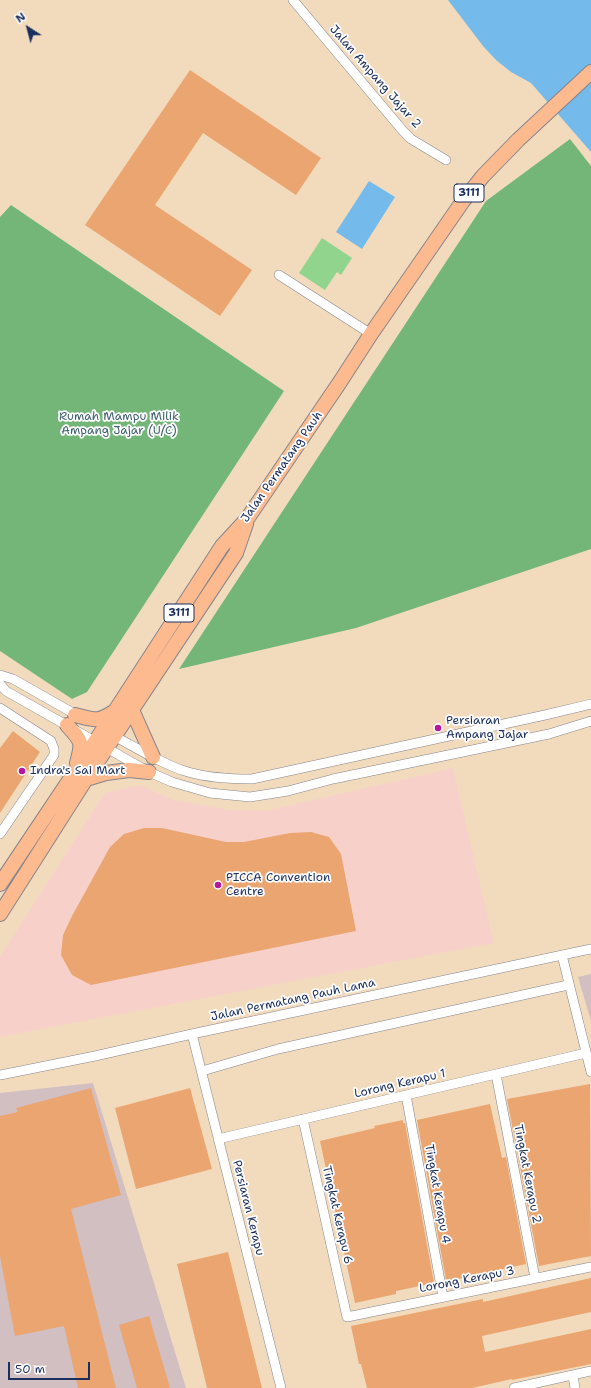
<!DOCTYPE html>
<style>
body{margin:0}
#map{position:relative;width:591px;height:1388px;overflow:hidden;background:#f2dbbc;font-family:"Shantell Sans",sans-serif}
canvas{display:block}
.north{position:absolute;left:8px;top:8px;width:40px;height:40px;-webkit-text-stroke:3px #fff;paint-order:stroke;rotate:324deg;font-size:11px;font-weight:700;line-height:16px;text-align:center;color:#1b2f5e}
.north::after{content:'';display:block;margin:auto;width:14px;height:18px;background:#1b2f5e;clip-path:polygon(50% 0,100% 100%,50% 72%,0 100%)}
.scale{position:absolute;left:8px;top:1362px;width:82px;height:18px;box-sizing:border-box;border:2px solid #1b2f5e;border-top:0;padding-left:5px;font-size:12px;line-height:14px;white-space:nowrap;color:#1b2f5e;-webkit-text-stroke:3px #fff;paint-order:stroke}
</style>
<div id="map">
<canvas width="591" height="1388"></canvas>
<div class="north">N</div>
<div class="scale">50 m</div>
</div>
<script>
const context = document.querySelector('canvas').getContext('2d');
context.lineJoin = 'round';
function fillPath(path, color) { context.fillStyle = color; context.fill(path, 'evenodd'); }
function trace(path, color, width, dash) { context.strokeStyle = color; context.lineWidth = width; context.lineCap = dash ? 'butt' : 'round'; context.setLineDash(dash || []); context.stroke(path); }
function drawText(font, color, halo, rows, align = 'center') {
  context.font = font + ' "Shantell Sans",sans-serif'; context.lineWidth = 3.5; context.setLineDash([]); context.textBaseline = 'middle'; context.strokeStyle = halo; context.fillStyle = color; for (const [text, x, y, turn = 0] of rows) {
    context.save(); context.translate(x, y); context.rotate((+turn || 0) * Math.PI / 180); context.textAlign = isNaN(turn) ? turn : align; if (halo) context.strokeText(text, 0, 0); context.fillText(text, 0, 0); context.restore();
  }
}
const built = new Path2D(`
 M453,768L494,943L0,1037V957L105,793L140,785L173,800L230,810L265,811Z`);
const industrial = new Path2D(`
 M591,974V1021L578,977Z
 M93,1083L186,1388H0V1093Z`);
const green = new Path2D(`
 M322,238L352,258L341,275L337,272L325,290L299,273Z`);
const forest = new Path2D(`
 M570,139L591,166V549L356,628L179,669L486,201Z
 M11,205L284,391L87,692L72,699L0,651V217Z`);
const water = new Path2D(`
 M448,0H591V152L531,83L511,72L496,60L483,46Z
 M369,181L395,197L362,249L336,232Z`);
const building = new Path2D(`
 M190,70L321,158L296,195L203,133L155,205L252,270L220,316L85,225Z
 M13,731L40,752L0,813V748Z
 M144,828H162L226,842H244L290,833L311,832L329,837L341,854L356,931L91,985L72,975L61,955L63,935L72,916L110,847L124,834Z
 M590,1084L591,1256L539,1266L507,1099Z
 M91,1088L121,1195L71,1209L116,1388H78L64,1326L15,1336L0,1256V1116L18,1112L16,1108Z
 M190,1088L212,1169L136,1189L115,1108Z
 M490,1104L502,1158L506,1157L526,1264L449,1281L448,1279L446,1280L417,1120Z
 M403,1120V1123H405L434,1283L396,1291V1294L355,1303L320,1141L375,1128L374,1126Z
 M228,1252L262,1388H207L177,1264Z
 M591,1278V1312L482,1336L485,1352L591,1329V1364L512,1380V1379L472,1388H367L361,1364H359L351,1326L483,1299V1302Z
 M149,1316L170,1388H137L119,1325Z`);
const street = new Path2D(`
 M293,0L403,131L411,139L446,160
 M279,275L371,334
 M0,675L13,679L80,717
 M0,684L6,691L149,772L172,782L210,793L250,797L288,791L333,779L549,734L591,721
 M0,708L51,741L54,749V755L0,834
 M110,734C134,746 163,765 188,772C209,778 230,779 252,779L545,715L591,704
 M562,955L591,1072
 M192,1034L281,1388
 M202,1071L278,1049L568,985
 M496,1074L535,1278
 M0,1075L95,1056L192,1034L591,949
 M406,1095L443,1297
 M303,1119L347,1317L591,1267
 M218,1139L586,1053
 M573,1376L575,1388
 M514,1388L591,1371`);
const primary = new Path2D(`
 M132,710L153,757
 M75,715C95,720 97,723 115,711
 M67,725C82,742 83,741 77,763
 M86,779L106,773L129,770L149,772
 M0,884L95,742L222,546L247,519L340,382L371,334L463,201L483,176L518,140L591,72
 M0,914L86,779L236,553L246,524`);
const markers = [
 [438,728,4,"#b5179e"],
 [22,771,4,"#b5179e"],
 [218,885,4,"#b5179e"]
];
const shields = [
 [469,193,30],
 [179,613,30]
];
const shieldNames = [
 ["3111",469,193],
 ["3111",179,613]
];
const streetNames = [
 ["Jalan Ampang Jajar 2",375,77,49],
 ["Jalan Permatang Pauh",282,467,-55],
 ["Jalan Permatang Pauh Lama",293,1000,-12],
 ["Lorong Kerapu 1",400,1084,-13],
 ["Tingkat Kerapu 2",527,1174,79],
 ["Tingkat Kerapu 4",437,1194,80],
 ["Persiaran Kerapu",248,1208,76],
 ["Tingkat Kerapu 6",337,1215,77],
 ["Lorong Kerapu 3",467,1280,-11]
];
const parkNames = [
 ["Rumah Mampu Milik",119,417],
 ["Ampang Jajar (U/C)",119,431]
];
const poiNames = [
 ["Persiaran",446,721],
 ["Ampang Jajar",446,735],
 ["Indra's Sai Mart",30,771],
 ["PICCA Convention",226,878],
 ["Centre",226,892]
];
fillPath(built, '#f7d1c9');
fillPath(industrial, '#d2bfc1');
fillPath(green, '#90d48d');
fillPath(forest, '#74b678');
fillPath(water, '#74baeb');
fillPath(building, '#eba570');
trace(street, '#86858d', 10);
trace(primary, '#86858d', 16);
trace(street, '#fff', 9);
trace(primary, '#fcba8e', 14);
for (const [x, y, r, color] of markers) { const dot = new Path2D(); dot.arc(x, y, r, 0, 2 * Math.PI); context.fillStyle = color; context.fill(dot); trace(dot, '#fff', 1.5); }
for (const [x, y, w] of shields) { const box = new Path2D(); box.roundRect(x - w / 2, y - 9, w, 18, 3); context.fillStyle = '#fff'; context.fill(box); trace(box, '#1b2f5e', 1); }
drawText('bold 11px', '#1b2f5e', null, shieldNames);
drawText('12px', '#1b2f5e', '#fff', streetNames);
drawText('12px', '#3e616c', '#fff', parkNames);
drawText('12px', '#1b2f5e', '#fff', poiNames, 'left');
</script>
